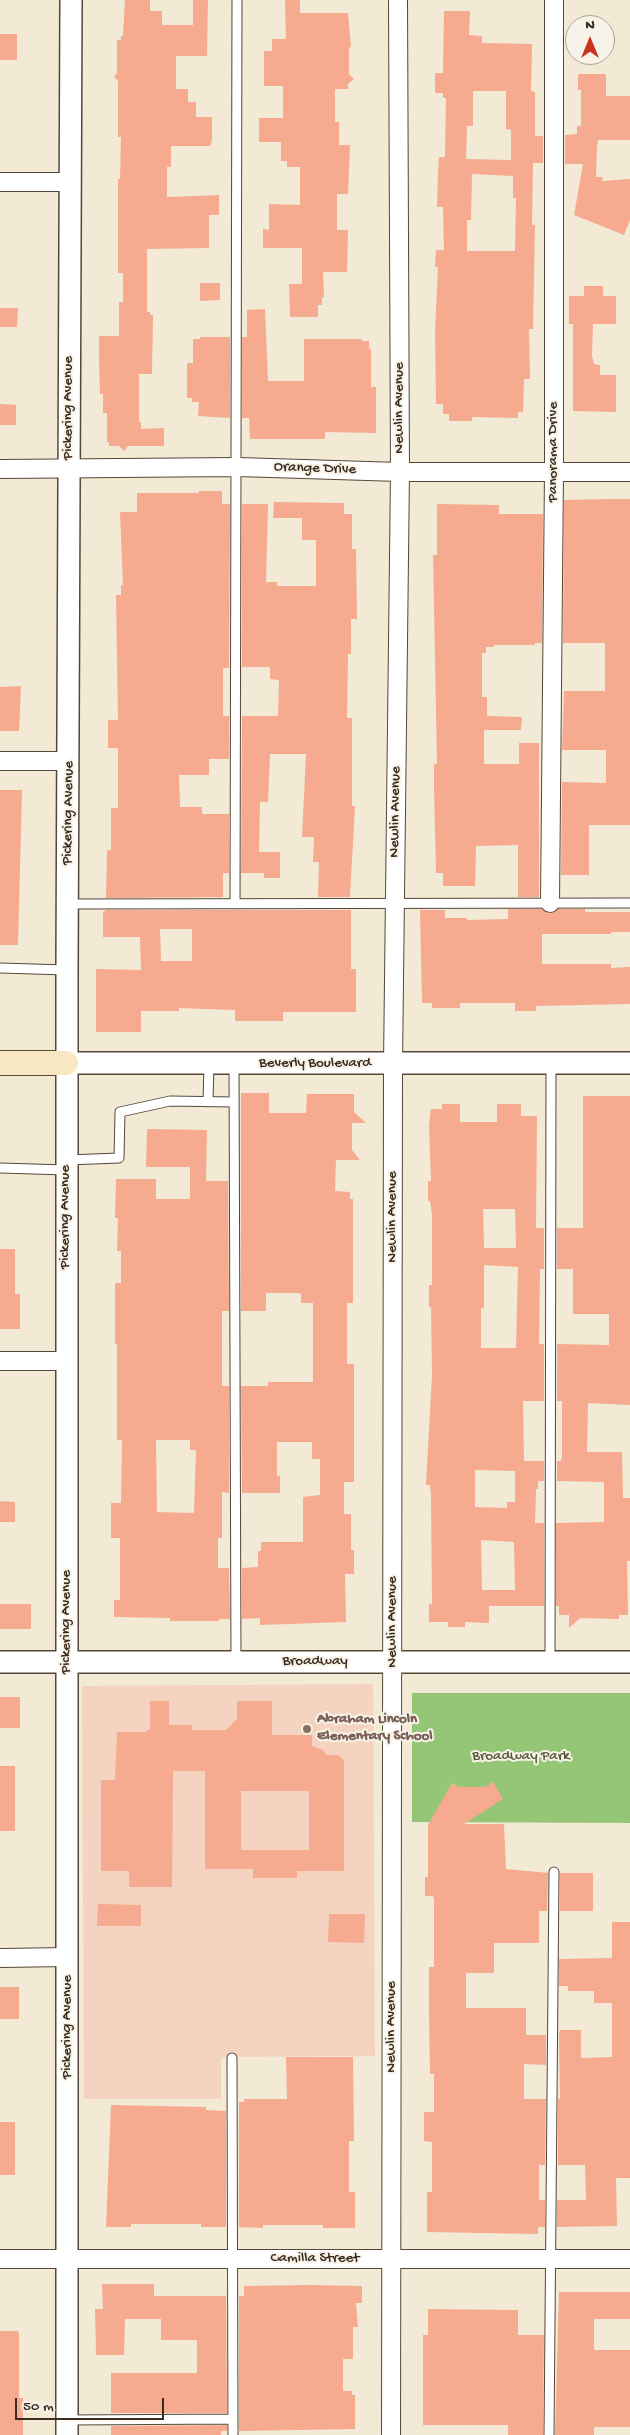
<!DOCTYPE html>
<style>
body{margin:0}
#map{position:relative;width:630px;height:2435px;overflow:hidden;background:#f2ead4;font-family:"Gochi Hand",sans-serif}
canvas{display:block}
.north{position:absolute;left:565px;top:15px;width:50px;height:50px;box-sizing:border-box;background:#f7f3e8;border:1px solid #aca397;border-radius:50%;rotate:0deg;font-size:14px;font-weight:700;line-height:20px;text-align:center;color:#3b2a1e}
.north::after{content:'';display:block;margin:auto;width:18px;height:22px;background:#c8321e;clip-path:polygon(50% 0,100% 100%,50% 72%,0 100%)}
.scale{position:absolute;left:15px;top:2398px;width:149px;height:22px;box-sizing:border-box;border:2px solid #3b2a1e;border-top:0;padding-left:6px;font-size:15px;line-height:18px;white-space:nowrap;color:#3b2a1e;-webkit-text-stroke:4px #f7f3e8;paint-order:stroke}
</style>
<div id="map">
<canvas width="630" height="2435"></canvas>
<div class="north">N</div>
<div class="scale">50 m</div>
</div>
<script>
const context = document.querySelector('canvas').getContext('2d');
context.lineJoin = 'round';
function fillPath(path, color) { context.fillStyle = color; context.fill(path, 'evenodd'); }
function trace(path, color, width, dash) { context.strokeStyle = color; context.lineWidth = width; context.lineCap = dash ? 'butt' : 'round'; context.setLineDash(dash || []); context.stroke(path); }
function drawText(font, color, halo, rows, align = 'center') {
  context.font = font + ' "Gochi Hand",sans-serif'; context.lineWidth = 4; context.setLineDash([]); context.textBaseline = 'middle'; context.strokeStyle = halo; context.fillStyle = color; for (const [text, x, y, turn = 0] of rows) {
    context.save(); context.translate(x, y); context.rotate((+turn || 0) * Math.PI / 180); context.textAlign = isNaN(turn) ? turn : align; if (halo) context.strokeText(text, 0, 0); context.fillText(text, 0, 0); context.restore();
  }
}
const built = new Path2D(`
 M373,1684L375,2056L221,2057V2099H84L82,1686Z`);
const green = new Path2D(`
 M412,1693H630V1823L412,1822Z`);
const building = new Path2D(`
 M125,0H150V11H162V25H193V0H208L207,56H176V89H188V102H196V117H212V140L210,146H171V167H167V197L219,195V215H209V248L147,249V312H150V315H153L152,374H139V422H141V429L164,428V446H128L124,451L119,446H109V442H107V413H103V394H100L99,359V336H119V302H123V273H118V179H120L121,137H118V81L114,77L117,73V40H121V36H123Z
 M285,0H300V13H348L351,46L349,48V74L354,79L348,84V89H335V122H339V145H350L348,194H337V230H348L347,272H323L324,297H322V305H318V317H290L289,284H302V248H263V229L269,230V204L300,205V167H287V161H281V142H259V118H283V86H264V51H272V39H286Z
 M444,11H470L469,35L482,36V43L532,44L531,91L535,92V136H543V163H533L532,225H535L533,329H529L530,379H524L523,412H518V418L472,417V421H449V414H443V404H436L435,331L438,267H435L436,250H444L443,207H437L438,173L439,157H445L446,98H443V93H435V73H443ZM473,91H506V129L511,130V160L466,159L467,126H473ZM472,174L513,176V198H516L515,251H467V220H471Z
 M0,34H17V60H0Z
 M578,74H606V96H630V140H598L597,147L596,177H603L602,181L630,179V220L624,235L574,215L583,164H565V135L577,134V126H581V90H578Z
 M200,283H220V300L200,301Z
 M584,286H603V296H616V324H593L592,356L594,364L600,365V375H616V412L573,411V324H569V296H584Z
 M0,308H18L17,327H0Z
 M265,309L268,381H304V339H362V341H369V349H371V387H376V433L325,432V439H250L249,418H242V337H247V310Z
 M200,337H230V418L198,416L199,402H192V398H187V363H193V339H200Z
 M0,404L16,405V425H0Z
 M199,491H222V504H230L229,668H223V716H229V759H209V775H179L180,807H202V814H229V873H223V897L106,898L107,850H111V808H118V748H108V720H118L116,595H121V585H123L120,512H137V493H199Z
 M611,499H630V825H589V875H561L562,782L606,783V750H562L564,691H605V643H563L564,500Z
 M274,502L344,503V514H352V549H356L357,619H351V654H348L347,718H352V806H355L350,897H318L319,862H313L314,837H302L306,754H270L268,802H260L259,852H280V878H264V873H241L242,716H278L279,680L270,679V667H242V504H268L266,582H277V586H316V540H302V518H273Z
 M437,504L499,505V514H543L542,643H535V645H494V647H486V653H482V697H487V716L522,717L521,730H484V764H519V743H539V897H518V845L476,846L475,886H443V873H436L434,789V764H437L433,555H437Z
 M21,686L19,731H0V687Z
 M0,790H22L18,945H0Z
 M508,909H542L549,914L558,909H585V912H630V932H611V934H542V964H611V968L630,967V1004L536,1006V1011H515V1003H460V1008H432V1003H422L420,910H445V918H467V920L508,919Z
 M106,910H351V969H356V1012H283V1021H235V1010L179,1008V1011H141V1032H96V969L141,970L140,937H103V912ZM160,929H192V961H161Z
 M241,1093H269V1113H306L307,1094H354V1112L366,1123H352V1150L360,1160H336L335,1191L350,1192V1199H353V1303H347V1364H354V1482H344V1514H351V1550H354V1574H345L346,1622L260,1625V1618L242,1619V1568L258,1567V1551H261V1542H303V1497L320,1495V1459H312V1442H277V1476H280V1493H242L241,1386H268V1382H313V1303H301V1294L297,1293H266V1311H241Z
 M583,1096H630V1405L588,1403L587,1452H622L623,1498H630V1561H627L628,1615H619V1619L580,1618L569,1628V1615H559V1606H556V1523L604,1522V1482L557,1481V1461H561L562,1455V1401H557V1344L609,1345V1314H573V1269H557V1228H583Z
 M442,1104H460V1122H497V1104H521V1116H537L536,1228H544V1269H540L539,1344H544V1401H523L524,1461H544V1481H538V1489H536L535,1523H544V1606H489V1623L465,1622V1627H448V1622H429V1604H432L431,1495L430,1485H426L432,1375L431,1307H429V1285H432V1214L430,1201H428V1181H431L429,1125L431,1109H442ZM483,1209H515L516,1248H484ZM484,1265L518,1267L516,1348H481V1308H484ZM475,1470L515,1471V1502H507V1508L475,1507ZM481,1540L514,1542L515,1590H482Z
 M147,1129L207,1130L206,1181H228L229,1311H222V1386H229V1493L222,1492V1538H218V1568H229L230,1619H219V1621H170V1618L114,1617V1600H120V1538H111V1503H121L122,1440H117V1344H115V1283H121V1251H117L118,1218H115L116,1179H156V1199H190V1167H146ZM156,1440H190V1450H196L194,1513L157,1512Z
 M0,1249H15V1294H20V1329H0Z
 M0,1501L15,1502V1522H0Z
 M0,1604H31V1629H0Z
 M0,1697H20V1728H0Z
 M150,1701H169V1725H192V1730H226L237,1719V1701H272V1735H312V1746L323,1750L326,1755H338L344,1760V1871H297V1878H253V1869H205V1771H173L172,1887H129V1871H101V1780H115L117,1732H147V1730H150ZM241,1791H309V1850H241Z
 M0,1766H15V1831H0Z
 M493,1782L503,1799L464,1824H504L506,1869L548,1873L547,1911H539V1943H494V1973H466V2008H526V2035H546V2065L524,2064V2099H546L545,2165H539V2200H545V2227H538V2234L427,2232V2192H432V2142L424,2141V2112H434V2074H430L429,2013V1967H434V1899L433,1896H425V1877H428V1825L452,1783L459,1787H485Z
 M560,1873H593V1911H560Z
 M98,1904L141,1905V1926H97Z
 M329,1914H365L364,1943L328,1942Z
 M612,1922H630V2178H616L617,2226L557,2227V2200H586L585,2165H558V2099H560L559,2033L560,2030H581V2058L612,2057V2003H594V1991H568V1986H559V1959L612,1958Z
 M0,1987H19V2019H0Z
 M286,2057H353L354,2141H349V2192H355V2228H323V2225H263V2228L239,2227V2102H244V2099H287Z
 M111,2105L206,2107V2110L226,2111V2227H201V2224H131V2227H106Z
 M0,2122H15V2175H0Z
 M102,2284H154V2296H226L227,2413H111V2373H197V2340H161V2319H125L124,2355H96L95,2309H103Z
 M309,2285L362,2286V2303H356L358,2327H353V2359H343V2391H352V2395H355V2429L239,2431V2296H244V2286Z
 M559,2292H630V2319H594V2350H630V2427H594V2435H555Z
 M428,2309L518,2310V2335H544L543,2435H508V2425H423V2335H428Z
 M0,2331H18L19,2334V2398H23V2435H0Z
 M227,2425V2431H221V2435H111V2426Z`);
const service = new Path2D(`
 M68,904L630,903
 M235,904L237,0
 M0,968L67,970
 M234,1064L236,1662
 M208,1102L209,1064
 M67,1160L119,1158L120,1112L170,1101L234,1102
 M0,1168L67,1170
 M550,1662L551,1063
 M232,2058L233,2435
 M67,2420L233,2419
 M549,2435L554,1872`);
const minor = new Path2D(`
 M0,182H70
 M0,469L238,467L400,472H630
 M0,761H69
 M550,903L554,471V0
 M0,1361H67
 M0,1958L68,1957
 M0,2259H630
 M391,2435L393,1064L400,472L398,0`);
const tertiary = new Path2D(`
 M67,968L71,0
 M66,1063H630
 M0,1662H630
 M67,2435V970`);
const secondary = new Path2D(`
 M0,1063H66`);
const markers = [
 [307,1729,5,"#8d6e63"]
];
const streetNames = [
 ["Pickering Avenue",69,408,-90],
 ["Newlin Avenue",400,408,-90],
 ["Panorama Drive",554,452,-90],
 ["Orange Drive",315,469,2],
 ["Newlin Avenue",396,812,-89],
 ["Pickering Avenue",69,813,-89],
 ["Beverly Boulevard",315,1064],
 ["Pickering Avenue",66,1217,-90],
 ["Newlin Avenue",393,1217,-90],
 ["Pickering Avenue",67,1622,-90],
 ["Newlin Avenue",393,1622,-90],
 ["Broadway",315,1662],
 ["Pickering Avenue",68,2027,-90],
 ["Newlin Avenue",392,2027,-90],
 ["Camilla Street",315,2259]
];
const educationNames = [
 ["Abraham Lincoln",317,1720],
 ["Elementary School",317,1737]
];
const parkNames = [
 ["Broadway Park",521,1757]
];
fillPath(built, '#f4d3c0');
fillPath(green, '#95c676');
fillPath(building, '#f6aa8f');
trace(service, '#564739', 11);
trace(minor, '#564739', 20);
trace(tertiary, '#564739', 24);
trace(secondary, '#564739', 26);
trace(service, '#fff', 9);
trace(minor, '#fff', 18);
trace(tertiary, '#fff', 21);
trace(secondary, '#f7e8c3', 24);
for (const [x, y, r, color] of markers) { const dot = new Path2D(); dot.arc(x, y, r, 0, 2 * Math.PI); context.fillStyle = color; context.fill(dot); trace(dot, '#f7f3e8', 2); }
drawText('15px', '#3b2a1e', '#f7f3e8', streetNames);
drawText('bold 15px', '#785e54', '#f7f3e8', educationNames, 'left');
drawText('15px', '#565938', '#f7f3e8', parkNames);
</script>
